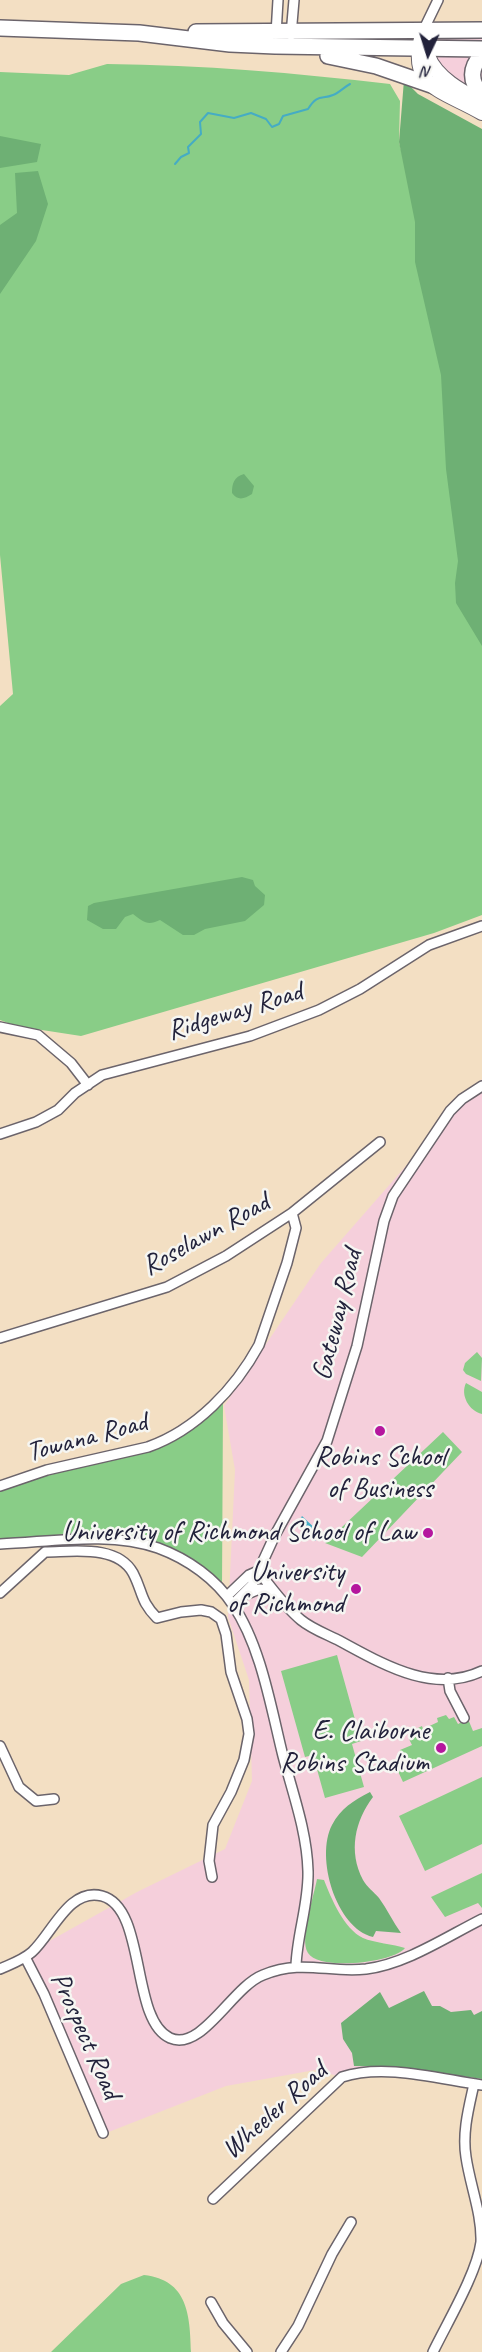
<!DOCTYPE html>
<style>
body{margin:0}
#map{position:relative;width:482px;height:2352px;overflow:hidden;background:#f3dfc3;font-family:Caveat,sans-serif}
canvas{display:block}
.north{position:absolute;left:398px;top:24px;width:60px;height:60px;-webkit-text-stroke:4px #f6f6f2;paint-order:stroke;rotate:184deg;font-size:16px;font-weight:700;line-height:24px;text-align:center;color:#22223b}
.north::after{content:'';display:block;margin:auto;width:21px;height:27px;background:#22223b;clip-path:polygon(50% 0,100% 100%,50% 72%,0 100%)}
</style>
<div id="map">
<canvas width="482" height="2352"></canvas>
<div class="north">N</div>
</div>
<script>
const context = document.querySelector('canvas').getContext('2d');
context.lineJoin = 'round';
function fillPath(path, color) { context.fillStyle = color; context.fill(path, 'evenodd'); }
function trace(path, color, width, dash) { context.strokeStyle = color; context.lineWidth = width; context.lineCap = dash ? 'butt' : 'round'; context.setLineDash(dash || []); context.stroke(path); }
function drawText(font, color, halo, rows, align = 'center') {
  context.font = font + ' Caveat,sans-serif'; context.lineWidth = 5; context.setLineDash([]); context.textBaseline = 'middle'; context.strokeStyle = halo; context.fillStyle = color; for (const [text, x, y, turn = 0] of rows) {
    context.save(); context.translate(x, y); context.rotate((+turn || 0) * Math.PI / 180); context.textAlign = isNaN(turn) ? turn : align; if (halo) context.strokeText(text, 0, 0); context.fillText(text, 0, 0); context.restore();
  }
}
const built = new Path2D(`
 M482,30V102L444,77L423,31Z
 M482,1079V2085L398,2073L342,2077L315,2070L226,2086L101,2135L21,1957L137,1892L225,1849L252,1781L249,1680L228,1617L235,1470L224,1406L321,1263Z`);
const green = new Path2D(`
 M107,64C202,65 296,73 390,84L400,101L399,142L421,228L482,636V915L434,933L81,1036L16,1026L0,1020V706L13,694L0,555V72L69,75Z
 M477,1352L482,1358L481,1381L466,1374L463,1370L465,1363Z
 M466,1383L482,1392V1414C469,1411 460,1395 466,1383Z
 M223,1401L222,1588L165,1548L109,1533L91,1532L0,1540V1489L167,1442Z
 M443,1432L462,1452L362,1557L325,1543Z
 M337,1655L361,1741L352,1744L364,1787L325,1798L313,1755L305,1757L281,1671Z
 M446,1715L449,1719L454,1717L458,1724L468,1719L473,1731L482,1728V1746L403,1782L396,1767L406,1763L400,1750L412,1745L409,1739L416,1736L414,1730L422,1726L423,1729L438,1722L437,1718Z
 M482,1777V1844L425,1871L399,1816Z
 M482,1873V1908L478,1903L445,1917L431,1897Z
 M317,1879L324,1880C331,1898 344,1929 363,1938C374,1943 394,1944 405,1948C393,1963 319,1971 308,1953C299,1939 314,1896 317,1879Z
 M144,2275C188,2280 190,2315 191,2352H51L121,2284Z`);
const forest = new Path2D(`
 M404,80L418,94L482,129V646L456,603L455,583L458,561L446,469L441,375L415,262V222L399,142Z
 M0,136L41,144L37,162L0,168Z
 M38,171L48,204L36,241L0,294V225L17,213L15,173Z
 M244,474L254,486L252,494C244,499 238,501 232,493C232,483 234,477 244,474Z
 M242,877L253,880L255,886L265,895L264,905L245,921L205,929L194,935H183L160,920C147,926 144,922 133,914L125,917L116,929H103L87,920L88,906L94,903Z
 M370,1792L373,1797C355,1821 348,1851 363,1880C367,1887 374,1892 379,1898C387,1909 393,1922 401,1933L376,1931L373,1937C336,1928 315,1857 332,1825C341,1808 353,1801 370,1792Z
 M424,1991L432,2006H440L451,2012L471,2010L474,2015L482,2011V2079L400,2067L354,2066L352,2053L343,2039L341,2023L380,1992L389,2008Z`);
const water = new Path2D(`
 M302,1516L321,1534L315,1541L297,1524Z`);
const stream = new Path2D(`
 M175,164L181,157L189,153L188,147L201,134L200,122L208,113L234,118L251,113L266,119L272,127L279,124L283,116L308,109C318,93 322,100 333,95C339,93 344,87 350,84`);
const street = new Path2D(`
 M423,31L438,0
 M276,34L278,0
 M291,35L294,0
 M0,1027L38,1035L71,1063L88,1085
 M0,1134L36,1122L58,1110L75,1093L102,1075L250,1036L319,1010L360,989L429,945L482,926
 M0,1338L167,1287L226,1256L292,1213L380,1142
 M0,1486L47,1470L148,1447C196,1430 235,1389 259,1345L287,1263L296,1228L292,1213
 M0,1544C51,1542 109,1531 158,1548C188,1559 216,1579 233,1605C261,1646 271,1708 283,1756C293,1794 307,1832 308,1871C309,1903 297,1934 296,1966
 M258,1571C272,1588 284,1606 301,1620C312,1629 326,1634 338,1640C381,1663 432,1695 482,1671
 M0,1593L45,1552C72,1552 117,1544 133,1573C143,1592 140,1601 157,1618L181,1612L201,1610L211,1612L221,1619L226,1634L231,1672L247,1719L249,1734L244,1760L231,1792L213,1825L209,1861L212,1877
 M245,1595L259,1589L272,1590
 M227,1596L249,1575L258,1571
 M233,1604L252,1585L275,1535L327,1441L357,1346L384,1221L393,1196L450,1111L462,1099L482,1086
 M448,1678L450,1691L464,1718
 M0,1746L19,1787L36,1801L54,1799
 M25,1957L44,1994L103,2133
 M0,1969C11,1964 23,1960 32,1952C52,1934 69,1887 102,1896C147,1908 130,2020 170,2038C202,2052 232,1987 263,1975C303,1959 327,1973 366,1969C406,1964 446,1937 482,1919
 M213,2199L342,2077C384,2063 439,2079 482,2085
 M211,2302L223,2323L247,2352
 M281,2352L298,2326L332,2254L351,2222
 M433,2352C447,2323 477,2273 481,2242C482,2214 470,2185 466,2157C462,2132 469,2107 474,2084`);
const secondary = new Path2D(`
 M423,31C406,88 441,89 482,113
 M424,37C426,43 426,51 428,56C436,78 463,92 482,102`);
const primary = new Path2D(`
 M0,28L139,33L230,44L275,46L482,49
 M196,32L482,30
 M482,55C470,67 469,82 482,94
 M328,56L376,66L434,86`);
const markers = [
 [380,1431,6,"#b5179e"],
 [428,1533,6,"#b5179e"],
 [356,1589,6,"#b5179e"],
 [441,1748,6,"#b5179e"]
];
const streetNames = [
 ["Ridgeway Road",235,1012,-17],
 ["Roselawn Road",206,1235,-29],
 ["Gateway Road",338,1315,-76],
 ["Towana Road",87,1438,-15],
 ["Prospect Road",85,2036,66],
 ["Wheeler Road",275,2111,-42]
];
const poiNames = [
 ["Robins School",380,1458,"center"],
 ["of Business",380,1490,"center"],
 ["University of Richmond School of Law",416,1533],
 ["University",344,1573],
 ["of Richmond",344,1605],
 ["E. Claiborne",429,1732],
 ["Robins Stadium",429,1764]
];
fillPath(built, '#f5cfdb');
fillPath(green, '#89cd87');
fillPath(forest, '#6eb074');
fillPath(water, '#45acc4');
trace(stream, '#45acc4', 2);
trace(street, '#6b646b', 12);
trace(secondary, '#6b646b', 16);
trace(primary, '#6b646b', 18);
trace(street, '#fff', 9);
trace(secondary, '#fff', 14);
trace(primary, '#fff', 15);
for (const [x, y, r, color] of markers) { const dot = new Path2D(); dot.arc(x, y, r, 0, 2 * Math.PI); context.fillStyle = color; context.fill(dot); trace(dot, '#f6f6f2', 2); }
drawText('28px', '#22223b', '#f6f6f2', streetNames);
drawText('28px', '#22223b', '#f6f6f2', poiNames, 'right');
</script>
